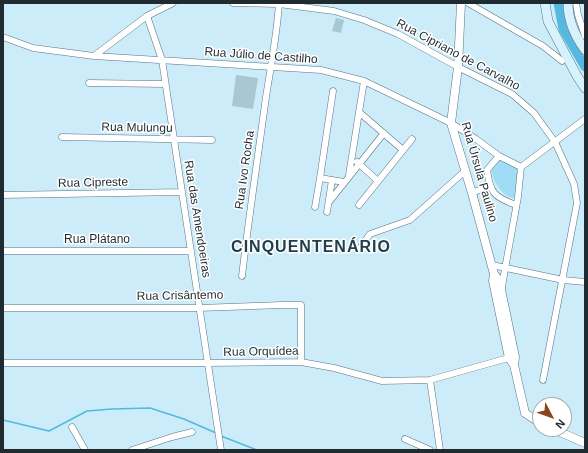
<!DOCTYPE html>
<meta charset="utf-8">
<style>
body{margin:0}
#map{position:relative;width:588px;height:453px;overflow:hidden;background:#ccecfa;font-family:Helvetica,sans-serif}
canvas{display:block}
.frame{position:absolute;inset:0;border:4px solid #1f2b30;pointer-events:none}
.north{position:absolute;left:532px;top:397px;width:40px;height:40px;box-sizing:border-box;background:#fff;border:1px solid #a5aaac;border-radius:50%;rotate:131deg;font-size:11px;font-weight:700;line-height:16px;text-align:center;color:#1f2b30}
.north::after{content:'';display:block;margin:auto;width:14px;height:18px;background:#8a441e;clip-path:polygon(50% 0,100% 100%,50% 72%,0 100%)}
</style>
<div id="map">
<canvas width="588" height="453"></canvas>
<div class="frame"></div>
<div class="north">N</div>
</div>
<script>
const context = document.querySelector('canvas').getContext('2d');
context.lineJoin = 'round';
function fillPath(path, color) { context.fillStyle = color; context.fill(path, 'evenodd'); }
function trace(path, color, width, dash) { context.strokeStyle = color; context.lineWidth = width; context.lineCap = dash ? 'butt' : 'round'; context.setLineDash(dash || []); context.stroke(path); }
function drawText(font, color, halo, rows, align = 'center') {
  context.font = font + ' Helvetica,sans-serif'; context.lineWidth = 3; context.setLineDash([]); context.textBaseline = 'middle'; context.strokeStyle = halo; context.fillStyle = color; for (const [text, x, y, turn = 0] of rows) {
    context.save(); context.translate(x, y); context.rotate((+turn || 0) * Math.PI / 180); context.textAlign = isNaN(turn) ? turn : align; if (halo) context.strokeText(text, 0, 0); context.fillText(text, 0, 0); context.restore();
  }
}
const green = new Path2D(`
 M499,159C504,161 511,163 515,166C522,172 517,192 514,198C503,198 490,178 492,168Z`);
const stream = new Path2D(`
 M3,420L49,431L87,411L112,409L150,408L184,419L216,433
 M221,436L257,450`);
const river = new Path2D(`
 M558,3L563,29L585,67`);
const building = new Path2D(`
 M336,18L344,20L341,33L332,31Z
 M236,75L258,78L253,109L232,106Z`);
const minor = new Path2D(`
 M233,3L279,4L334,11L364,20L398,34L458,67L512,94L534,113L555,142L574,184L577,203L543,380
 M468,3L543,46L562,61
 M576,3L578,15L585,36
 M147,16L162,60L221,450
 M3,37L33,48L94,56L321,70L364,81L451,123L476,139L499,156L521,167
 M94,56L147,16L173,3
 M89,83L165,84
 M359,112L403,150
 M62,137L212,140
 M499,156L487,170C490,193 494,197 516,205
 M357,162L378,181
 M521,167L585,119
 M349,175L364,81
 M320,178L333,91
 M472,193L489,186
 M3,195L182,192
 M329,202L384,133
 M359,205L412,139
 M315,207L320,178L344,182
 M327,212L332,180
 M360,248L370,234L410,220L465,171
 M3,251H191
 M492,265L563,280L585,282
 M242,276C249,216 258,156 266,97C271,65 277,35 279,3
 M502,287L505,269L518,197L521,167
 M3,308H199L282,305H301V362
 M3,363H207L301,362L334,368L382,381L430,380L512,357
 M430,380L440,450
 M72,427L85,450
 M405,439L430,450
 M132,450L172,437L192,432`);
const tertiary = new Path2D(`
 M461,3L458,67L451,123L472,193L494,274L499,280L515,357L514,365L525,413L540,423
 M494,274L493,281L509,358L514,365
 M553,429L585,443`);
const secondary = new Path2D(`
 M545,3L548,21L551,27L577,76L585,88
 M568,3C568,21 575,36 585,50`);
const streetNames = [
 ["Rua Cipriano de Carvalho",458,55,28],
 ["Rua Júlio de Castilho",261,56,4],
 ["Rua Mulungu",137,128,1],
 ["Rua Ivo Rocha",245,170,-82],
 ["Rua Úrsula Paulino",479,172,74],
 ["Rua Cipreste",93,183,-1],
 ["Rua das Amendoeiras",197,219,81],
 ["Rua Plátano",97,240],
 ["Rua Crisântemo",180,296,-1],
 ["Rua Orquídea",261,352,-1]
];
const districtNames = [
 ["CINQUENTENÁRIO",311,248]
];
fillPath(green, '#a0dcf6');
trace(stream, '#55b8de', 1.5);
trace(river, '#55b8de', 9);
fillPath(building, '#a7c7d4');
trace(minor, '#567380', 7);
trace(tertiary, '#567380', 9);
trace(secondary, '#567380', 10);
trace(minor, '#fff', 6);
trace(tertiary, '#fff', 8);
trace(secondary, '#d5f2fd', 9);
drawText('12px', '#1f2b30', '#fff', streetNames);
context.letterSpacing = '1px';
drawText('bold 16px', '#223e49', '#fff', districtNames);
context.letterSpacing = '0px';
</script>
